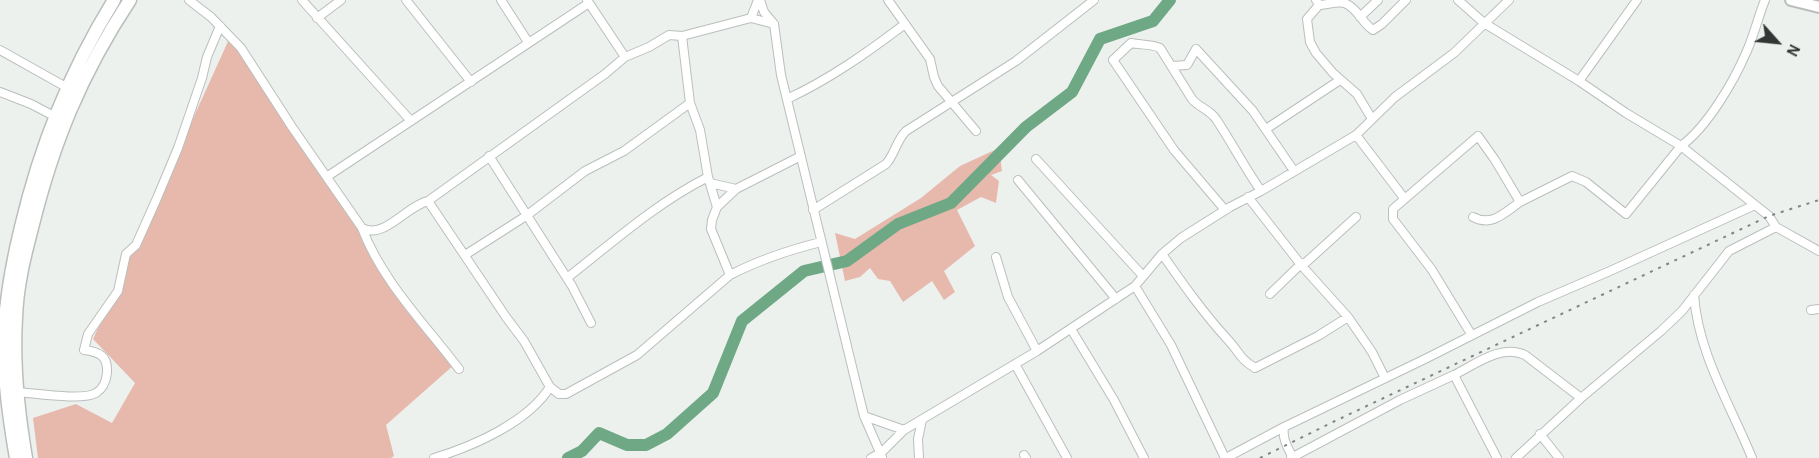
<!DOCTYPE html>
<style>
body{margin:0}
#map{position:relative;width:1819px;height:458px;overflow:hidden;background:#ecf1ee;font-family:"Alegreya Sans",sans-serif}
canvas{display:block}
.north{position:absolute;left:1747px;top:12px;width:60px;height:60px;-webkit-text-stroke:4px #ecf1ee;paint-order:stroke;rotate:117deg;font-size:16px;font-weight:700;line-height:24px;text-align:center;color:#343635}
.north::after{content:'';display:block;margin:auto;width:21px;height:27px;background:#343635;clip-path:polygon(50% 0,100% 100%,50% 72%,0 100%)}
</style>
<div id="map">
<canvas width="1819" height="458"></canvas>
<div class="north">N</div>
</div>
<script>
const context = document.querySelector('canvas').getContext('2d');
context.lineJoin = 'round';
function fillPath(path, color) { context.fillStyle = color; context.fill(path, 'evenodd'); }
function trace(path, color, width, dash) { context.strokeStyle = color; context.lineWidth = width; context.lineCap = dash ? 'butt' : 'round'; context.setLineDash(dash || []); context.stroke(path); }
const green = new Path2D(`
 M230,37L362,228L405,309L455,364L386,425L394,456L391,458H38L33,418L76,404L112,423L135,383L93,339Z
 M999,148L1002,171L991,175L999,181L996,203L981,197L957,210L975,246L944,271L955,292L944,300L932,281L903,302L890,281L878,279L870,268L860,277L845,281L835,233L855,239L921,198L960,166Z`);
const river = new Path2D(`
 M568,458L582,451L599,433L627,445H646L667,434L713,393L742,321L804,271L847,261L898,224L951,203L1026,127L1072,92L1100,39L1153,21L1170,0`);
const street = new Path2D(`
 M189,0L211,17L241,48L292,127L362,228C384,240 406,206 428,201L605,74L625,57L649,47L669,35L682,36L751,18L774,24
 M302,0L411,121
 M406,0L471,82
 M501,0L528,42
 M587,0L625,57
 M760,0L764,12L774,24L781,75L864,416L882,457
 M888,0L930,59L934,77L938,86L976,131
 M1316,0L1319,5L1307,19L1310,42L1316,53L1333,73L1357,94L1372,119
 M1458,0L1484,23L1579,81L1626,113L1681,146L1769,216L1776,227L1819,251
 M1319,5C1326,5 1337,1 1344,3C1357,7 1362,23 1373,30L1382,24L1406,0
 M1360,17L1378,0
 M317,18L341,0
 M751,18L758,0
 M682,36L690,103L700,130L708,177L717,207L712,220L711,229L730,275
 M0,50L66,87
 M1172,66L1187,65L1196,49L1253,111L1294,171
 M1579,81L1637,0
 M0,92L31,104L54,116
 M787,99C830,79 868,52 905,24
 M1266,129L1340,80
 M1356,135L1404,198
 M489,156L572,286L591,323
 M1036,159L1143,276
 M328,176L589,3
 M1018,180L1116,299
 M710,183L736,189L801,156
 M1248,197L1302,266L1348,317L1372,352L1385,378
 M428,201L506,317L524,341L550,387L559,394H566L637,355L730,275C759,260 789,250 821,242
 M717,207L736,189
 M813,210L886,164C895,154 896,141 906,131L1016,61L1094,0
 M1225,210L1174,150L1113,60L1131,43C1141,45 1152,44 1160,48L1192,99C1199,108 1208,108 1216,119C1232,143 1245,168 1261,191
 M1473,217C1492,227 1504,213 1520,202
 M362,228C382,281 425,324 459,369
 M1162,254C1183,284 1204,314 1229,341C1240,353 1239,358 1255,368L1318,336L1348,317
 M465,255L526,216L585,171L624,151L690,103
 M996,257L1008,297L1037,351
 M1302,266L1356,217
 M567,278C613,242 655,204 708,177
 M1135,286L1171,345L1225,458
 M1270,294L1302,263
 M1694,295C1698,353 1730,404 1752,458
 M1811,310L1819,309
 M1071,329L1114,400L1144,458
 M1471,334L1432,270L1393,219V209L1478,136L1495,160L1520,202L1572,176L1586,182L1626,214L1681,146C1707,127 1733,83 1746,53C1754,36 1758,17 1765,0
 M1015,364L1067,458
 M1454,375C1476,364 1501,344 1525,355L1581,398
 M16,392C34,393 82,401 96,393C104,388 106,381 107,373C108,356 100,352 84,350L88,334L118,291L126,254L136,245L157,198L178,148L202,78L207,57L220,26
 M864,416L904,430
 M1540,434L1559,458
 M1024,455L1026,458
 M434,458C474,446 528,422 550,387
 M871,458L881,453L904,430L1037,351L1135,286L1162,254L1181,238L1230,207L1261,191L1356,135L1395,97L1454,53L1509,0
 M919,458L918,439L922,420
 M1226,458L1284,427
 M1291,458L1400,400L1454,375L1497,458
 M1293,458C1288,448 1282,439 1284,427L1425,359L1538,302L1610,271L1755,205
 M1516,458L1581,398L1661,331L1682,311L1729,251L1776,227`);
const secondary = new Path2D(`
 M1791,0L1819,7`);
const primary = new Path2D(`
 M16,458C10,424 5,388 4,354C3,311 11,268 21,227C40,146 70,71 114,0
 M26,458C18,411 13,365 16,318C17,287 24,258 32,228C53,143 81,74 130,0`);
const rail = new Path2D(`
 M1260,458L1335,421L1769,216L1819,200`);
fillPath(green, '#e7b9ad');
trace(river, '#6ea884', 12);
trace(street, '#babfbc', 10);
trace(secondary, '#babfbc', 14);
trace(primary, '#babfbc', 15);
trace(street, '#fff', 8);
trace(secondary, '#fff', 10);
trace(primary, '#fff', 12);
trace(rail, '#838685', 2, [3, 6]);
</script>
